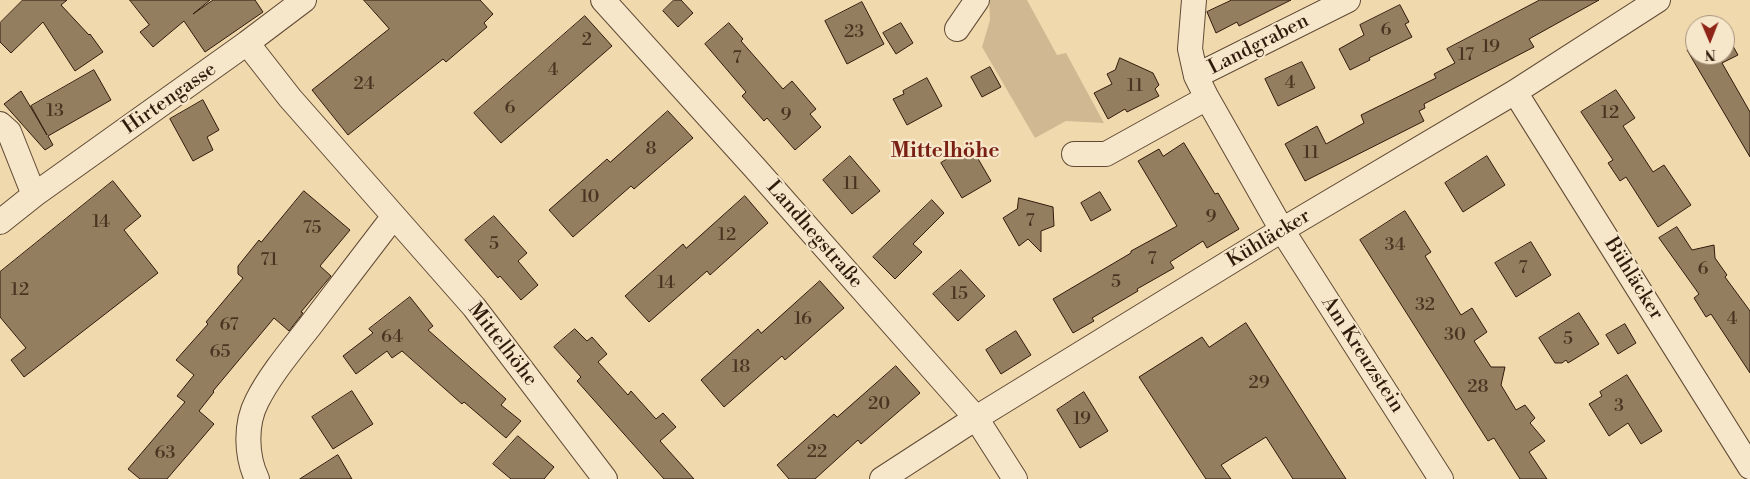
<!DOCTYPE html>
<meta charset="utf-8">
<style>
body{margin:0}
#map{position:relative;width:1750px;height:479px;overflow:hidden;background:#f1d9ae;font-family:"Libre Bodoni",serif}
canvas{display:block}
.north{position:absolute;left:1685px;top:15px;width:50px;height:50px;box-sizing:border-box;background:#f6e6ca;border:1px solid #a7957e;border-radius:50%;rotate:179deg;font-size:14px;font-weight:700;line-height:20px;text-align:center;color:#301b0c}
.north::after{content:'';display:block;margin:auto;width:18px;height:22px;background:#8f2418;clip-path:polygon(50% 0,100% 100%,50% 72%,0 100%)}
</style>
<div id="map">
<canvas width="1750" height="479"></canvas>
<div class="north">N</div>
</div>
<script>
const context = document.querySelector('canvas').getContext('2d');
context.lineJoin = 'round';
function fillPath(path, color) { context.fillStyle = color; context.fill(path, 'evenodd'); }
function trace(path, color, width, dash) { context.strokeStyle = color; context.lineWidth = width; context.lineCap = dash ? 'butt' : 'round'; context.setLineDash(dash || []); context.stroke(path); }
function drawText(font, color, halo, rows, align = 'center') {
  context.font = font + ' "Libre Bodoni",serif'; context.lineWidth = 4.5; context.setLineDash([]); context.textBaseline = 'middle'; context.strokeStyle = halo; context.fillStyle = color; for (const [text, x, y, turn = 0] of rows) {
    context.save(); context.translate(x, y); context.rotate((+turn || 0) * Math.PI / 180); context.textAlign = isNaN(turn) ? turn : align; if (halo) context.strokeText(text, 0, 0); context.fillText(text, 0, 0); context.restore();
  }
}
const green = new Path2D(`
 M989,0H1027L1057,55L1066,53L1104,123L1066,121L1035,138L982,47L990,20Z`);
const building = new Path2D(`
 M23,0H67L61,5L89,35L90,34L103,52L75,71L43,22L11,53L0,42V23Z
 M130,0H210L193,14L213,0H255L263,12L205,52L184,21L153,47L140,32L149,25Z
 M364,0H480L493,14L484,23L487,27L446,62L443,59L348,135L312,90L389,29Z
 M674,0H681L693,13L678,27L663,11Z
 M1232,0H1291L1239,26L1237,22L1216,33L1207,12Z
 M1540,0H1599L1529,39L1534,47L1424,104L1425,108L1419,111L1424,121L1305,181L1285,144L1317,126L1326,144L1364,123L1361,115L1436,78L1434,74L1455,63L1447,49Z
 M862,2L884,44L847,64L825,21Z
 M1400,5L1409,22L1405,24L1412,37L1369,58L1370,60L1350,70L1339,49L1364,35L1360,25Z
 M585,16L612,46L501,143L474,113Z
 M729,23L743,39L741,41L783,89L792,81L816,109L810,114L821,127L795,150L767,118L764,121L742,96L746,92L705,44Z
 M901,23L913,43L896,54L883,33Z
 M1725,32L1738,55L1722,63L1750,112V157L1687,50L1695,45V55H1725Z
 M1120,58L1153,73L1159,85L1155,89L1159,96L1127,112L1125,109L1108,119L1094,93L1112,84L1107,74L1115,70Z
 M1302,62L1315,88L1278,106L1265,79Z
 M990,67L1001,87L982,97L971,77Z
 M94,70L111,100L48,136L53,145L45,150L4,104L21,91L47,135L31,106Z
 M927,78L942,106L907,125L893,99L904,94L903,91Z
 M1616,90L1635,118L1623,126L1653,172L1664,165L1691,205L1658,227L1626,177L1620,181L1608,163L1613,160L1581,112Z
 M203,100L219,130L207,137L213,150L193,161L170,119Z
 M668,111L693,138L634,189L631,186L573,237L549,210L607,159L610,162Z
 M1184,143L1215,194L1218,193L1239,229L1207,248L1203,241L1170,262L1174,268L1137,289L1138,291L1092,318L1094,321L1073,333L1053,299L1131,253V251L1177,226L1138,161L1159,149L1163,156Z
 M970,145L991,181L962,198L941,163Z
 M850,156L880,191L852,214L823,180Z
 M1487,156L1505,185L1463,212L1445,183Z
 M113,181L141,216L124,230L158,273L24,377L11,360L26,348L0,317V272Z
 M304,191L350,230L320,266L331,276L301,312L303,313L289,331L274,318L213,391L214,392L199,411L214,424L167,479H140L128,469L185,402L177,396L194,375L176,360L208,324L206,322L243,278L238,274V266L259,240L261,242Z
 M1100,192L1111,210L1091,221L1081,203Z
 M745,196L768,223L710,275L707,271L649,322L625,296L683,244L686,248Z
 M1019,198L1053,207L1054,226L1041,231V252L1028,239L1019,246L1003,218L1017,209Z
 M932,200L944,213L913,244L922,252L895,279L873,257Z
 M1405,211L1431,252L1425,256L1461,315L1472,308L1487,332L1474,341L1491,367H1505L1501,385L1516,410L1525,405L1535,418L1530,423L1545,441L1529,452L1547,479H1520L1494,438L1488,441L1360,240Z
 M494,216L527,253L518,261L538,285L521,300L500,276L498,278L465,240Z
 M1677,227L1692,250L1714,245L1715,258L1727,275L1725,277L1750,311V373L1711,314L1706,317L1694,298L1699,294L1659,238Z
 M1531,242L1551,275L1516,297L1495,263Z
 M961,270L985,296L958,321L933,294Z
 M820,281L844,308L785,360L782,356L724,407L701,380L758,329L761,333Z
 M410,297L433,326L428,330L506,399L501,405L521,421L506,438L464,402L462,404L402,351L392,358L387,351L356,374L343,356L373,333L369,329Z
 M1579,313L1599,344L1568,363L1566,360L1562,363H1555L1539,338Z
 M1246,323L1346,479H1293L1266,437L1221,465L1231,479H1206L1139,377L1202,337L1209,347Z
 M1625,324L1636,343L1618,354L1606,335Z
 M575,329L587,341L592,337L607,354L598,362L628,395L631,391L656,419L663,413L676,427L660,441L694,479H664L577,381L581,377L554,347Z
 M1016,331L1031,355L1001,374L986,350Z
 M896,366L920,393L861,444L858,440L815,479H789L777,465L834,414L837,417Z
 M1627,375L1662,431L1641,444L1628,423L1609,436L1589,404L1602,396L1600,392Z
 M352,391L373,424L333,449L312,417Z
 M1084,392L1108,431L1080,448L1057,410Z
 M518,436L554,467L544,479H511L493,464Z
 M338,455L352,479H300Z`);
const minor = new Path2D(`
 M603,0L755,168L976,418L1015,479
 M1194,0L1190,49L1196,76L1207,98L1282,230L1441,479
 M957,29L977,0
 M247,43L290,98L474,307L605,479
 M1196,76L1348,0
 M1515,92L1750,467
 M0,124L9,132L34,195
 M1074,154H1106L1207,98
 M0,222L34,195L247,43L304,0
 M257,479C246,456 245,424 257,401C270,375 292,349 310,326C338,289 366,253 394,216
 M882,479L976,418L1282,230L1515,92L1658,0`);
const numberNames = [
 ["6",1386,31],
 ["23",854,33],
 ["2",587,41],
 ["19",1491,48],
 ["17",1466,56],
 ["7",737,59],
 ["4",553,71],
 ["4",1290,84],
 ["24",364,85],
 ["11",1135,87],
 ["6",510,109],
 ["13",55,112],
 ["12",1610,114],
 ["9",786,116],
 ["8",651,150],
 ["11",1311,154],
 ["11",851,185],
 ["10",590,198],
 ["9",1211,218],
 ["7",1030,222],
 ["14",101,223],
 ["75",312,229],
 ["12",727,236],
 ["5",494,245],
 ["34",1395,246],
 ["7",1152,260],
 ["71",269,261],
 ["7",1523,269],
 ["6",1703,270],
 ["5",1116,283],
 ["14",666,284],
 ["12",20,291],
 ["15",959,295],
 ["32",1425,306],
 ["16",803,320],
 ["4",1732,320],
 ["67",229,326],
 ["30",1455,336],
 ["64",392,338],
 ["5",1568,340],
 ["65",220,353],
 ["18",741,368],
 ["29",1259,384],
 ["28",1478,388],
 ["20",879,405],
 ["3",1619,407],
 ["19",1082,420],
 ["22",817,453],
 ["63",165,454]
];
const streetNames = [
 ["Landgraben",1259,45,-27],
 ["Hirtengasse",170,99,-35],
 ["Landhegstraße",814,235,49],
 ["Kühläcker",1269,239,-31],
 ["Bühläcker",1633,279,58],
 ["Mittelhöhe",502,345,52],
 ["Am Kreuzstein",1362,355,57]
];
const neighbourhoodNames = [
 ["Mittelhöhe",945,152]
];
fillPath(green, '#d0b992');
fillPath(building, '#947e60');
trace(building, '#301b0c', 1);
trace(minor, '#604a34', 26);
trace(minor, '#f6e6ca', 24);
drawText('18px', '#493421', null, numberNames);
drawText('20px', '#301b0c', '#f6e6ca', streetNames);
drawText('bold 21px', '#7a1f14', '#f6e6ca', neighbourhoodNames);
</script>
